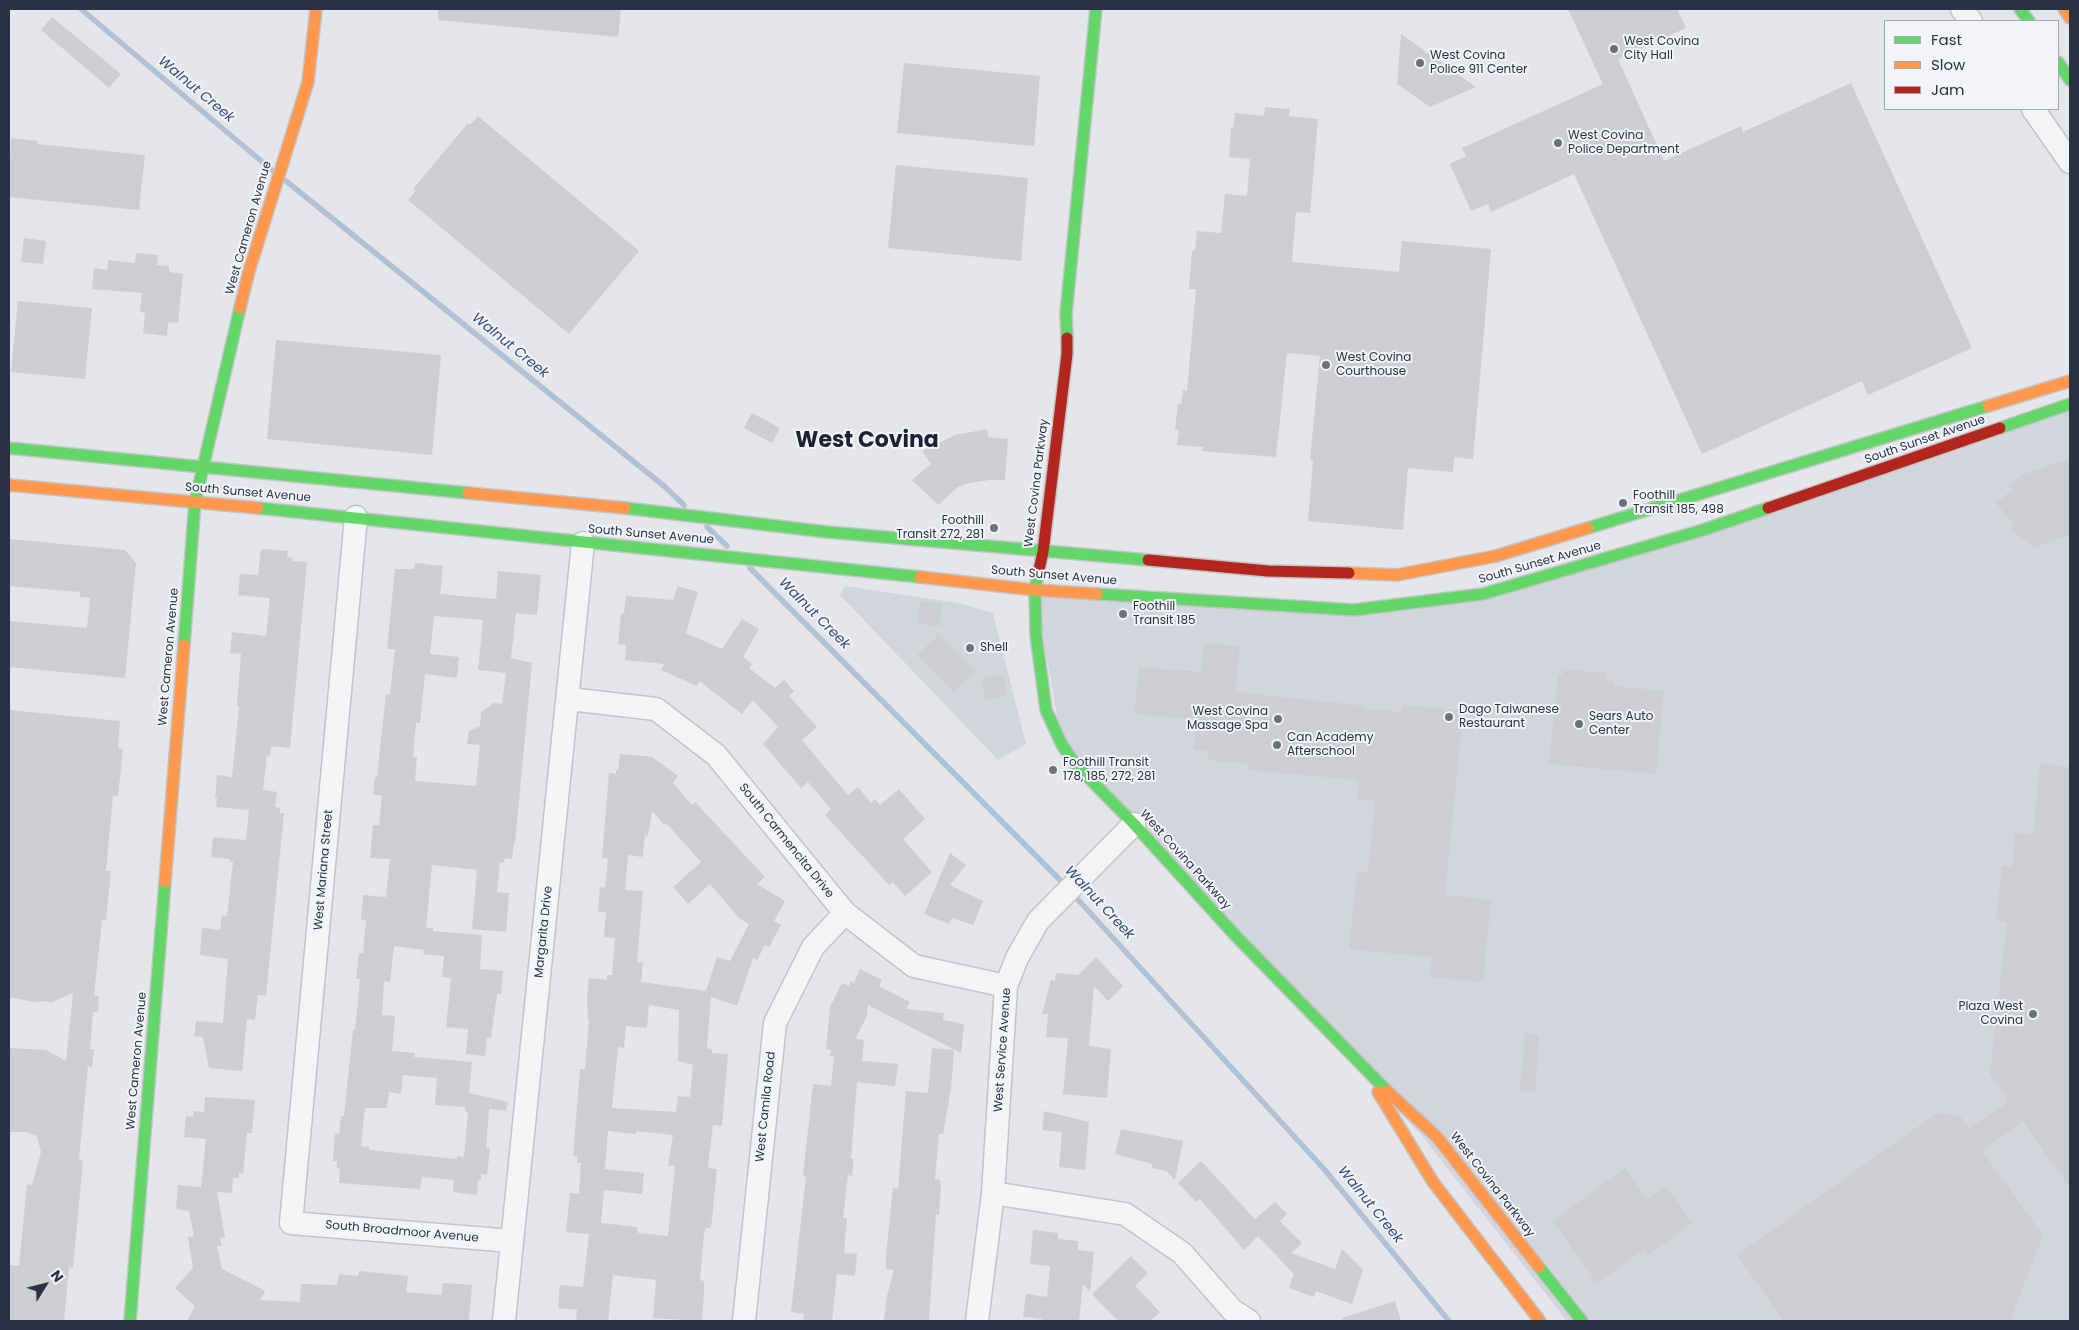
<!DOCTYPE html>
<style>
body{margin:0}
#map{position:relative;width:2079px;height:1330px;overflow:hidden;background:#e4e6e9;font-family:Poppins,sans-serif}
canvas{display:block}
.frame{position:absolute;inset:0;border:10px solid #2a3143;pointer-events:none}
.legend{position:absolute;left:1884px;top:20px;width:175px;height:90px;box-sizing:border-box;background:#f2f4f8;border:1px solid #a2a6b0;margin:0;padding:6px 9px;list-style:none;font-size:15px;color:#2a3143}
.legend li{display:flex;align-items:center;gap:10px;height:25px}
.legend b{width:25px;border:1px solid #a2a6b0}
.north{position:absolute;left:20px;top:1260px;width:50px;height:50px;-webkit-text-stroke:4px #f2f4f8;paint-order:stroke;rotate:54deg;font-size:14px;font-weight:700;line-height:20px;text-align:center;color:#2a3143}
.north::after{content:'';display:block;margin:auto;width:18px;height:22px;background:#2a3143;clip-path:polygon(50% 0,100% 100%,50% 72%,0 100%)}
</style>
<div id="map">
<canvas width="2079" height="1330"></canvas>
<div class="frame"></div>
<ul class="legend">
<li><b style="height:6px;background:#63d668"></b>Fast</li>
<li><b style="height:6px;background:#ff974d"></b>Slow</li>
<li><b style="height:6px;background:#b3261e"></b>Jam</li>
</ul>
<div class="north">N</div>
</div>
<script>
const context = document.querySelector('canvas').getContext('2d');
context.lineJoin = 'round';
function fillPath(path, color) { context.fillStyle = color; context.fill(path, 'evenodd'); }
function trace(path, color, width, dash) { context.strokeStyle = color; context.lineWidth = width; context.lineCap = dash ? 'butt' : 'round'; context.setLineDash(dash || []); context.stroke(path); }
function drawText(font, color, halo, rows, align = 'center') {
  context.font = font + ' Poppins,sans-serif'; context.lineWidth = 4; context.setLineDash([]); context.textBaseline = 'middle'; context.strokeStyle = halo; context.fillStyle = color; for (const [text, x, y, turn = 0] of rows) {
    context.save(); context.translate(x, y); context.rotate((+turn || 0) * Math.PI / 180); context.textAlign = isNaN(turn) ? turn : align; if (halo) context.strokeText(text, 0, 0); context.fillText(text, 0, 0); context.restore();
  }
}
const built = new Path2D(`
 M2070,404V1321H1567L1422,1136L1062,745L1035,590L1354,610L1483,594Z
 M845,586L958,603L993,613L1026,744L998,760L840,595Z`);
const stream = new Path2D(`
 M81,9L273,171
 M286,181L664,486L684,505
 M707,527L727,546
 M750,568L1066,886
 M1072,893L1324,1169L1449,1321`);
const building = new Path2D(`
 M438,9H621L618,37L438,20Z
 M1568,9H1677L1686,28L1618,59L1664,161L1741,126L1743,132L1851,83L1972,348L1868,395L1862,381L1702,454L1574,174L1491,212L1488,204L1471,211L1450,164L1466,156L1462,148L1603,84Z
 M52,17L121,74L109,88L41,30Z
 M1401,34L1476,87L1430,107L1397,84Z
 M904,63L1040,76L1034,146L897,133Z
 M1265,107L1290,109L1289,116L1318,119L1310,213L1296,212L1292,262L1399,272L1402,241L1491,249L1473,459L1454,457L1453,472L1408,468L1403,530L1308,521L1313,461L1310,460L1320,356L1287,353L1276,457L1202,451L1203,447L1177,445L1179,430H1175L1178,404H1181L1183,390L1187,391L1196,289H1189L1192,251H1195L1197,231L1221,233L1225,194L1247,196L1250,159L1229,157L1231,128H1233L1235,113L1264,116Z
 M478,116L639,251L569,334L408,200L416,191L413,189L468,123L470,125Z
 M11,138L37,141V144L145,155L139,210L9,197Z
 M896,165L1028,178L1021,261L888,248Z
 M24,238L46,241L43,264L21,262Z
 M136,253L158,255L157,265L169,266V272L183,274L178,323L168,322L167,336L143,333L145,313L140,312L142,293L92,289L94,268L107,270L108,260L135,263Z
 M18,301L92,308L85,379L11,372Z
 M276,340L441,355L432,455L267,439Z
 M752,413L780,428L772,443L744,428Z
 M987,429L988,437L1008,439L1005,480H989L969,483L958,487L938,505L912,480L931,464L922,451L955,435Z
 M2070,458V534L2035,548L2011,529L2014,524L1996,503L2013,489L2009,485L2020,476Z
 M9,539L125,550L136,563L125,678L9,667V621L87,628L90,598L80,597V592L9,586Z
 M261,549L288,551L287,557L293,558L292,561L307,562L290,748L271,746L270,756L267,755L263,790L277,792L275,807L280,808V813H284L266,996L258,995L255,1020L247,1019L242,1071L209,1068L203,1037L194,1036L196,1021L223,1023L228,959L200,955L202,928L220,930L222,915L227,916L233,862H229L230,859L211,857L213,837L246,840L249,810L216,807L217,798H215L217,775L232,777L239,707L237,705L241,654L230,653L232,632L266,636L270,598L238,595L240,574L258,575Z
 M415,563L443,566L440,594L496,599L498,571L541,575L537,615L516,613L511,658L532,663L515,843L514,842L512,859L505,858L504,863L500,862L497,892L509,893L506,932L472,929L477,870L432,865L426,928H433V931L482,935L480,969L503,971L501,994H497L491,1038H487L485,1056L466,1054L468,1029L446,1027L451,978L442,977L444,956L423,954L424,950L394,946L390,982L384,981L382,1015L395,1016L392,1051L415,1053L414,1057L472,1062L469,1093L508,1102L506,1111L489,1109L486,1148L490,1149L487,1175L481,1174V1180H478L477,1195L453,1192L454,1180L422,1177L420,1189L339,1183L340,1169L337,1168V1161H333L335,1134H339L341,1116H344L353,1030H355L357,1012L360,979H356L359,953H363L366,920H361L363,895L386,897L390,859L370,858L373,825H379L382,795H373L375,777H377L386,694L390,695L395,649H387L395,569H414ZM434,616L483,620L478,670L506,673L502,704L494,703L481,712L480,726L469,731L467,744L480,745L476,786L415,781L417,757H413L416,723H420L425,674L457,678L459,657L430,654ZM403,1075L437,1078L435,1105L465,1107V1111L468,1112L464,1157L457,1156V1159L369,1150V1147L361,1146L365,1108H387L389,1092L401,1094Z
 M678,586L698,592L686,633L722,649L742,619L759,629L743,657L752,664L749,668L775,688L784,680L794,691L789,696L817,727L802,740L848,795L858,787L871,803L875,799L880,805L899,789L925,819L903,839L932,872L905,896L893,882L889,885L825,815L831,809L808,782L801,788L763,744L778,727L753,700L742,714L699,681L697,686L661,670L664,664L625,660L626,645L618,644L621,613H624L626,596L673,600Z
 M920,601L942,603L940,626L918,624Z
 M939,634L976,671L954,692L917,655Z
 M1204,643L1240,646L1235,692L1366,706V709L1402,712V705L1463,711L1445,895L1491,900L1483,982L1430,977L1432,957L1349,949L1357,871L1368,872L1375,801L1357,799L1359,780L1249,770V764L1207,760L1208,751L1194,750L1197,720L1134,714L1139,667L1201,672Z
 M1562,669L1606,673L1605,680L1615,681L1614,686L1664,691L1656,774L1549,764L1558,675H1562Z
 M1003,674L1007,696L985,700L982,678Z
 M9,710L120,721L118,748L123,749L118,796H113L106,871H111L106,920H102L94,995L99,996L98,1012H93L90,1049H94L92,1067L88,1066L79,1160L83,1161L73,1268L69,1267L64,1321H9V1265L19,1266L27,1184L32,1185L41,1152L37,1136L26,1132H9V1048L46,1050L66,1061L73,993L50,1003L46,1001L34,1002L9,997Z
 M620,754L652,757L678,776L673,783L692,805L695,802L765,877L757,884L785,901L774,921L781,925L769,947L765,945L757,960L753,958L737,1006L711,997L707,1048L712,1049V1053L728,1054L722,1126L713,1125L708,1168L717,1169L711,1228H706L704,1234L700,1280L704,1281V1293L702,1320L699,1321L653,1318L656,1280L613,1275L608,1321H576L577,1310L558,1308L560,1285L583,1287L589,1234L566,1232L570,1193L579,1194L581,1163H577L578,1157L573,1156L580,1069H585L589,1020L588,1019L587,1000L589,978L607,980V975H612L615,938L604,937L606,912H598L600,887L605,888L608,859L602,858L609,773L616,774V770H618ZM652,811L664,825L666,823L701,862L673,887L688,904L710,884L739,918L749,924L730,961L717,957L706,991L641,982L643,962H637L643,891L625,890L628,855L642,857L643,855L645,835L648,836ZM649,1005L679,1010L678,1061L693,1065L690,1097L678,1096L676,1112L612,1108L618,1047L624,1048L626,1026L647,1028ZM608,1131L636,1134V1131L673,1135L668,1166H675L668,1236L638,1233L637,1227L601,1223L604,1190L642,1194L644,1173L605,1169Z
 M2040,763L2070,767V1188L2023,1121L1982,1151L2043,1235L2010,1321H1784L1737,1255L1937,1113L1961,1117L1969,1129L2009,1101L1990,1074L2007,922L1996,921L2002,866L2012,867L2015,833L2033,835Z
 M950,853L966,865L950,885L983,901L973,925L952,918L949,924L924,914Z
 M1096,957L1123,986L1108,1001L1094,986L1089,1046L1111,1049L1107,1098L1063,1094L1068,1038L1046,1037L1048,1014H1042L1051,980L1055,981L1056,973L1078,975Z
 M860,969L882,980L879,986L910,1002L906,1009L944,1013L943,1020L964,1024L961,1053L868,1005L867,1016L855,1039L864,1040L862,1061L898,1064L895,1086L857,1082L851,1159H854L852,1176L848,1175L843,1218H847L844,1253L857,1254L855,1276L837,1274L832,1321H803L804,1314L791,1312L806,1176H803L813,1084L831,1086L834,1056H830L831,1050L826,1049L830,1007L842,983L849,986L851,981L854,983Z
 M1525,1033L1539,1035L1535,1092L1520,1091Z
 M932,1048L954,1050L951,1089L943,1134H939L935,1179L940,1180L941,1186L939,1215L936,1214L929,1321L884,1320L887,1296L894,1270L886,1269V1254L893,1188L898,1189L906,1091L928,1093Z
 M205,1097L255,1100L252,1133H247L243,1173H239V1178H233L232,1193L217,1192L225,1237L220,1238L222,1246H217L222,1269L265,1291L260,1300L300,1302L301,1284L337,1285L339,1274L358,1276L359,1271L408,1276L406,1292L442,1295L443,1283L472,1285L469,1321H187L195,1306L175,1288L193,1268L188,1237L194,1236L189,1211L176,1209L178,1185L201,1187L206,1139L184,1137L186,1116L193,1117V1111L204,1112Z
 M1044,1111L1089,1122L1085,1170L1059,1167L1062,1132L1042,1130Z
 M1121,1129L1183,1141L1175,1180L1166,1171L1152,1168V1164L1115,1154Z
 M1201,1161L1255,1219L1275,1202L1287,1214L1280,1221L1302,1243L1291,1253L1335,1269L1342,1249L1363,1270L1352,1304L1316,1291L1314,1297L1289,1288L1294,1274L1258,1236L1244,1250L1200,1199L1196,1202L1178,1183Z
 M1625,1168L1647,1199L1666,1186L1692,1223L1648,1255L1644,1250L1597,1283L1553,1221Z
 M1033,1230L1058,1233V1239L1078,1241V1250L1094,1252L1090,1292L1083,1284L1079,1321H1041L1042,1319L1023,1317L1026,1294L1047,1297L1050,1266L1030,1264Z
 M1131,1256L1148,1273L1135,1286L1160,1312L1150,1321H1118L1092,1294Z
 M1395,1301L1401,1321H1343L1342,1318Z`);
const street = new Path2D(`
 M1962,9L1971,21
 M2033,109L2070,162
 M356,517L291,1223L512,1241
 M569,699L656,709L716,755L845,913L914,966L1006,986
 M993,1193L1125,1214L1182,1253L1232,1310L1249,1321
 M504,1321L583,543
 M744,1321L775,1023L813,947L845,913
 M977,1321L993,1193L1006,986L1017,958L1038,921L1134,824`);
const fast = new Path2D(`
 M2020,9L2029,21
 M2058,62L2070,80
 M1067,338L1066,314L1096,9
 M2000,428L2070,404
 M9,448L468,493
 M258,508L920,577
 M625,508L827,532L1148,560
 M1588,528L1988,406
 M1038,574L1035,590L1036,635L1046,710L1062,745L1076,765L1134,824L1234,934L1387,1091
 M1097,594L1354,610L1483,594L1703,530L1768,508
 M184,645L195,502L240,308
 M1539,1267L1582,1321
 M130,1321L165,882`);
const slow = new Path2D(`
 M2064,9L2070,18
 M240,308L249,271L308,82L316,9
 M1988,406L2070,381
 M9,485L258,508
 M468,493L625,508
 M1349,573L1397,575L1496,556L1588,528
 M920,577L1035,590L1097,594
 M165,882L184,645
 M1387,1091L1437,1137L1539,1267
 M1378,1092L1433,1182L1540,1321`);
const jam = new Path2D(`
 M1768,508L2000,428
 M1148,560L1268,571L1349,573
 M1038,574L1043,552L1067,354V338`);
const markers = [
 [1614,49,5,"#6b707d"],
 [1420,63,5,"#6b707d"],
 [1558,143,5,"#6b707d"],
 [1326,365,5,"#6b707d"],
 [1623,503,5,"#6b707d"],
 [994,528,5,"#6b707d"],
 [1123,614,5,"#6b707d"],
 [970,648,5,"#6b707d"],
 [1449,717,5,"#6b707d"],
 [1278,719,5,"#6b707d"],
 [1579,724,5,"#6b707d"],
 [1277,745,5,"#6b707d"],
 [1053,770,5,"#6b707d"],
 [2033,1014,5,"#6b707d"]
];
const poiNames = [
 ["West Covina",1624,42],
 ["City Hall",1624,56],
 ["West Covina",1430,56],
 ["Police 911 Center",1430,70],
 ["West Covina",1568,136],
 ["Police Department",1568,150],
 ["West Covina",1336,358],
 ["Courthouse",1336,372],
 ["Foothill",1633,496],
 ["Transit 185, 498",1633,510],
 ["Foothill",984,521,"right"],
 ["Transit 272, 281",984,535,"right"],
 ["Foothill",1133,607],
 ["Transit 185",1133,621],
 ["Shell",980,648],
 ["Dago Taiwanese",1459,710],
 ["Restaurant",1459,724],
 ["West Covina",1268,712,"right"],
 ["Massage Spa",1268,726,"right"],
 ["Sears Auto",1589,717],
 ["Center",1589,731],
 ["Can Academy",1287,738],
 ["Afterschool",1287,752],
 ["Foothill Transit",1063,763],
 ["178, 185, 272, 281",1063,777],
 ["Plaza West",2023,1007,"right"],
 ["Covina",2023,1021,"right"]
];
const streetNames = [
 ["West Cameron Avenue",249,228,-74],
 ["South Sunset Avenue",1925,440,-19],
 ["West Covina Parkway",1037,483,-83],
 ["South Sunset Avenue",248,493,5],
 ["South Sunset Avenue",651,535,5],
 ["South Sunset Avenue",1540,563,-16],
 ["South Sunset Avenue",1054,576,5],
 ["West Cameron Avenue",169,657,-85],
 ["South Carmencita Drive",786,841,51],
 ["West Covina Parkway",1185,860,48],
 ["West Mariana Street",324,870,-85],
 ["Margarita Drive",544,932,-84],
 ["West Service Avenue",1003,1050,-86],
 ["West Cameron Avenue",137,1061,-85],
 ["West Camila Road",766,1107,-84],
 ["West Covina Parkway",1492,1185,52],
 ["South Broadmoor Avenue",402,1232,5]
];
const waterNames = [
 ["Walnut Creek",196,90,40],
 ["Walnut Creek",510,346,39],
 ["Walnut Creek",814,614,45],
 ["Walnut Creek",1099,903,47],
 ["Walnut Creek",1370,1205,51]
];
const townNames = [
 ["West Covina",867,441]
];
fillPath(built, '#d2d5dc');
trace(stream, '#b2c0d4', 5.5);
fillPath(building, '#ccced1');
trace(street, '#c2c4c7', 25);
trace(fast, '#c2c4c7', 14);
trace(slow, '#c2c4c7', 14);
trace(jam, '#c2c4c7', 14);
trace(street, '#f3f4f6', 22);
trace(fast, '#63d668', 11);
trace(slow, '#ff974d', 11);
trace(jam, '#b3261e', 11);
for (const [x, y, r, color] of markers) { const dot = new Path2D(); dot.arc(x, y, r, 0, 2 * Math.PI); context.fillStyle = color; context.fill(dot); trace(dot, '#f2f4f8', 2); }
drawText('12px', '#2a3143', '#f2f4f8', poiNames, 'left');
drawText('12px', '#2a3143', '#f2f4f8', streetNames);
drawText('italic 14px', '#334d78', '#f2f4f8', waterNames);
drawText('bold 22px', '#1c2234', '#f2f4f8', townNames);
</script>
